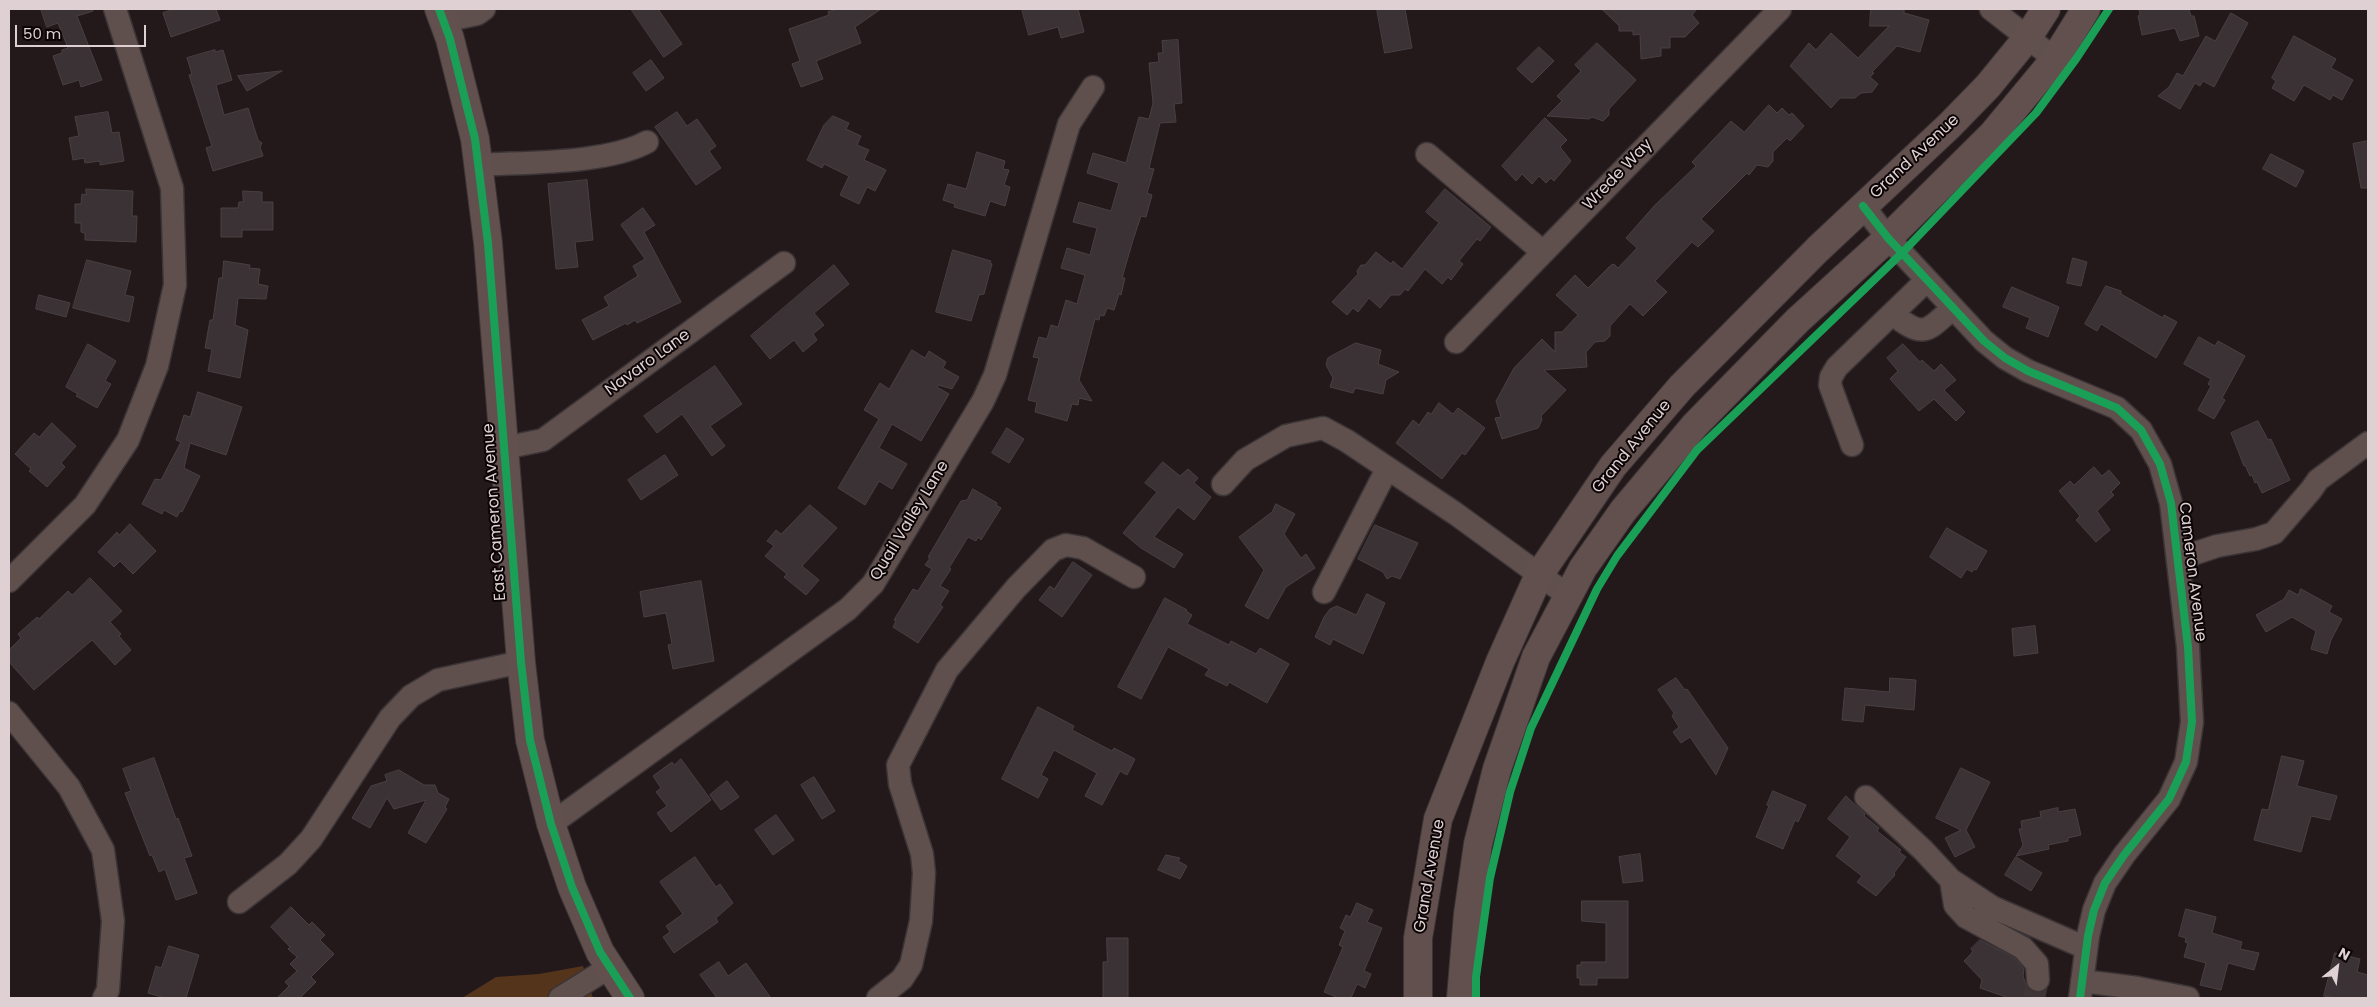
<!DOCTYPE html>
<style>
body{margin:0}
#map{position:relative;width:2377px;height:1007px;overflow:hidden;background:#23191b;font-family:Poppins,sans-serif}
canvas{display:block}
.frame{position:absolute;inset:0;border:10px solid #dfd1d3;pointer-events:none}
.north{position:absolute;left:2312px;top:942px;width:50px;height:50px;-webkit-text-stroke:4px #0b0405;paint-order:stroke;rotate:29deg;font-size:14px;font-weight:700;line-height:20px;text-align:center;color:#dfd1d3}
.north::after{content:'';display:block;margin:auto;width:18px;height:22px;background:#dfd1d3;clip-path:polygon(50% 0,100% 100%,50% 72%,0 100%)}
.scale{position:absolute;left:15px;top:25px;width:131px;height:22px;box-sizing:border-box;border:2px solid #dfd1d3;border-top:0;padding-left:6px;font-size:15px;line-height:18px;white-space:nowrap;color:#dfd1d3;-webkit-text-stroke:4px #0b0405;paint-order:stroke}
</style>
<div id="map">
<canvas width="2377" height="1007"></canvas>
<div class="frame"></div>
<div class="north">N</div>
<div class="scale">50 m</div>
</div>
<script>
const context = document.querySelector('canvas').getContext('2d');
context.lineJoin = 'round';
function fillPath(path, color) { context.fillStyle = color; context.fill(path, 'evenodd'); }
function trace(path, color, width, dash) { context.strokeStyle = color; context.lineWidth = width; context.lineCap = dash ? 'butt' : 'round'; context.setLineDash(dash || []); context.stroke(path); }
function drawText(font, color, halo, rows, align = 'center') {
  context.font = font + ' Poppins,sans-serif'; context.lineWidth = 4; context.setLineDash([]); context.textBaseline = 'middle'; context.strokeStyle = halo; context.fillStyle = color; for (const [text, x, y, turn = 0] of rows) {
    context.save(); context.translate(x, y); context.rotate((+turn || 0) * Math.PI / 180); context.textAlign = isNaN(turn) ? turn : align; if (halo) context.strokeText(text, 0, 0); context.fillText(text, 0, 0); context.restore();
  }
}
const green = new Path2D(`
 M583,966L593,998H462L496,977L539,974Z`);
const building = new Path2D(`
 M41,9H92L93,11L77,16L102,80L81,87L79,80L63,85L53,56L62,53V50L68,48L58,23L47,27Z
 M175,9H216L220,20L171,37L163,13Z
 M631,9H658L682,44L664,57Z
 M839,9H881L855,27L861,43L816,61L823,79L801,87L792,64L800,61L789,29L829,15L828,12Z
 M1022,9H1078L1084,32L1061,38L1058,27L1029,35Z
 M1377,9H1405L1412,48L1385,53Z
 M1602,9H1697L1692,15L1699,23L1685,37H1670V48H1661V56L1641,59L1640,34L1633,35V31H1619V26Z
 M1871,9H1904V13L1929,20L1920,52L1897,46L1872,72L1874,73L1870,77L1878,84L1872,92L1861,93L1855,98H1840L1831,108L1790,66L1809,43L1816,50L1831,33L1858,58L1889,26H1870Z
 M2139,9H2189L2191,16H2194L2199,36L2180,41L2175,28L2142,35L2138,16L2140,15Z
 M2231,13L2248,23L2214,87L2203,81L2200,86L2195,83L2180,109L2158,96L2169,87L2177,73L2183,76L2206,36L2215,41Z
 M2294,36L2336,59L2331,68L2353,80L2342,100L2333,95L2330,100L2304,85L2294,101L2272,88L2276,81L2272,78Z
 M1178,40L1182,103L1174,104L1176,122L1160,123L1149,168L1154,169L1147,193L1152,195L1146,217L1141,216L1133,240L1122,278H1125L1121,295L1119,294L1114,310L1107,308L1104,316L1100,315L1099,320L1095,319L1079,380L1092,401L1079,398L1078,405L1072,404L1067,421L1035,412L1037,402L1028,400L1039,358L1033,357L1039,337L1047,339L1051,325L1058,327L1066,300L1077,304L1085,275L1061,268L1067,248L1090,255L1097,228L1073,222L1079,202L1111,211L1119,183L1087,173L1093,153L1126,163L1139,117L1149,119L1153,103L1149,63L1159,62L1158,53H1163L1162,41Z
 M1597,43L1636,80L1609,109V115L1603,121L1592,117L1589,119L1547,116L1562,101L1557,96L1581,71L1575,65Z
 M1539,47L1554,61L1532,83L1517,69Z
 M215,50V52L223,50L232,80L216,85L224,115L248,108L258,140L262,143L260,147L263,156L213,171L206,148L212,146L189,75L192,74L187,58Z
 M651,60L664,78L646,91L633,73Z
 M282,71L247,91L238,76Z
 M1769,105L1777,113L1782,108L1789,115L1792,113L1804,126L1790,141L1787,138L1773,152V161L1768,167L1757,165L1749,175L1747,173L1701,219L1714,231L1698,247L1692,242L1655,281L1667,292L1643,316L1630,304L1610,326V336L1605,341L1595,342L1586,352L1587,367L1544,370L1566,390L1541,416L1542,420L1538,428L1502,439L1495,418L1501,417L1496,401L1514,368L1542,339L1555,352V332H1562L1578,315L1556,295L1575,275L1588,288L1611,265L1614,264L1618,268L1637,248L1626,238L1655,205L1696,166L1692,162L1731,121L1744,132Z
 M108,112L112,133L119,132L124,161L100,165V161L85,163L84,158L73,160L69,138L79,136L75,117Z
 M677,112L687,126L697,119L716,146L709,151L721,168L696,185L655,127Z
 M833,116L849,123L846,129L861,136L857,145L869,150L864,160L886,170L875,191L867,187L859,204L840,195L849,176L824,164L822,168L807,160L824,125Z
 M1545,118L1567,140L1560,147L1571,161L1554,181L1551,178L1546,183L1539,176L1532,184L1522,174L1516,181L1502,166Z
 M2368,141V188H2361L2353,144Z
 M977,152L1005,161L1003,169L1009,170L1004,185L1010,187L1005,206L990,201L985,216L954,207L955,204L943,200L948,184L966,189Z
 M2271,154L2304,171L2296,187L2263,169Z
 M587,180L593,240L575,242L578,267L556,269L548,184Z
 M86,189L133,191L132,216H137L136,242L85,240V233L81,232V223H75V204H81L82,194L86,195Z
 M1445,189L1491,227L1480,241L1477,239L1459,261L1463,264L1451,280L1448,277L1442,284L1425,269L1408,291L1405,289L1400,295H1391L1380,308L1369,298L1358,312L1353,308L1347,315L1332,302L1358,274L1357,271L1361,265H1365L1376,252L1391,264L1393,261L1402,269L1439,223L1426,212Z
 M243,191L262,192V202H273V230H242V237H221V208H238L239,202H243Z
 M643,208L655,225L644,232L681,302L637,323L635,320L627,325L626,323L593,340L582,320L609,306L604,297L638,276L633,266L645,259L621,225Z
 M953,250L991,261L990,263L992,264L984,294L979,295L971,321L936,312Z
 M2073,258L2087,262L2081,286L2067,283Z
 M87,260L131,271L125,295L134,297L129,322L73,308Z
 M224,261L250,265L249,268L260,269L258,284L268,286L266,299L238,298L235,325L248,330L240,378L208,371L212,349L205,348L210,320H213L219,278H222Z
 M834,265L849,284L814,313L824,325L813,334L817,340L803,352L794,340L770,359L751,336Z
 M2106,286L2121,291V294L2163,318L2164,315L2177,322L2156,358L2101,324L2097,331L2085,324Z
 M2012,287L2059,307L2048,337L2026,328L2030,318L2003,307Z
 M39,295L70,303L66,317L36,309Z
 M2199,337L2215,346L2218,341L2245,356L2222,398L2225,400L2214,419L2198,410L2211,386L2208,384L2211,379L2184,364Z
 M1356,343L1381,350L1378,364L1399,372L1386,380L1383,394L1355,388L1353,393L1330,387L1333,378L1326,365L1328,358Z
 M88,344L116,361L105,381L111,384L97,408L76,396L78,394L66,387Z
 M1903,344L1920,362L1922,360L1934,371L1941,364L1956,380L1944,390L1965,412L1956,421L1934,399L1919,411L1890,379L1898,371L1887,358Z
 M912,350L925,358L929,351L946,362L943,368L959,377L952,389L938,385L937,387L949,394L921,441L892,424L879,448L907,464L892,489L879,481L865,505L838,488L879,419L864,410L880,383L889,389Z
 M715,366L742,404L710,426L725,446L712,456L682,414L657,433L644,416Z
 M198,392L242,407L226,455L190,443L184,468L200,476L182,512L180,511L177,517L164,510L162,514L142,504L155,479L161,480L181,442L176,440L184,415L190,417Z
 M1439,403L1453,414L1458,408L1485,428L1465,455L1462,453L1442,479L1396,443L1413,420L1419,425L1428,412L1431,414Z
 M2258,421L2268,440L2271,439L2290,480L2262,493L2257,482L2255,483L2252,475L2250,476L2245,465L2244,466L2231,433Z
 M52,423L76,446L61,463L65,467L47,487L29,471L31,469L15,454L34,433L39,437Z
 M1007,428L1024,439L1009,463L992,453Z
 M665,455L678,475L641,500L628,480Z
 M1163,462L1180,476L1188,469L1198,478L1194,483L1211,497L1194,520L1178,507L1154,537L1183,554L1174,568L1141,548L1123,533L1157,492L1145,483Z
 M2094,467L2102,476L2109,470L2120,483L2111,492L2114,495L2097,511L2110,530L2096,542L2076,520L2080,516L2059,491L2070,481L2074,485Z
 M973,489L997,503L996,505L1001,508L981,540L978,537L976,541L968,537L949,568L951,569L940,586L949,591L940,605L943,607L918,643L893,627L896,621L894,620L913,589L918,591L932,569L925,565L930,558L928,557L961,501L967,500Z
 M1276,504L1295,514L1284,534L1301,558L1306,554L1315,568L1286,587L1268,619L1245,606L1264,570L1239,537L1272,512Z
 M810,505L837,528L802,566L819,580L806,595L784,577L787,574L765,556L774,546L767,541L776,530L781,534Z
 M130,524L156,551L133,574L120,561L114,567L98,552L117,532L119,535Z
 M1375,525L1418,543L1400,579L1392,576L1387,579L1383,572L1358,559Z
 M1947,528L1987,551L1976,570L1974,569L1972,572L1967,569L1961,578L1930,557Z
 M1073,562L1092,575L1062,617L1039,600L1050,586L1054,589Z
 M90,578L122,611L110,622L121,634L119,636L131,650L115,665L92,640L34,690L9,662V650L21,638L18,634L37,617L39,619L68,591L72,595Z
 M701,581L714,661L673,669L668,645L672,644L666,613L644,617L640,592Z
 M2301,589L2332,606L2329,612L2342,619L2331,640L2327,654L2311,649L2316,631L2292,617L2266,632L2256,615L2284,599L2289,590L2298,595Z
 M1367,594L1385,603L1363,654L1333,639L1330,645L1315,637L1324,617L1330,609L1337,606L1356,615Z
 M1165,598L1187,610L1186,611L1192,615L1187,624L1229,645L1231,641L1256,654L1260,648L1289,664L1267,703L1229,682L1227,686L1205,675L1209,669L1168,647L1141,699L1118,687Z
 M2035,626L2038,653L2014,656L2012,629Z
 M1676,678L1685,690L1687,689L1728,748L1716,775L1690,737L1681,743L1673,732L1679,727L1672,716L1674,713L1658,690Z
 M1890,678L1916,680L1914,710L1865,705L1863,722L1842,720L1845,688L1889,692Z
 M1038,707L1074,726L1072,730L1112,751L1114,748L1135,759L1127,775L1120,771L1102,805L1085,796L1097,773L1054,750L1041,775L1048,779L1038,798L1002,779Z
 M2282,756L2304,761L2297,786L2337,796L2330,820L2311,816L2301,852L2254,840L2262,809L2268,810Z
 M154,758L176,819L178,818L192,856L184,858L197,893L176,900L165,869L159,872L152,855L150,856L125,793L131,791L123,769Z
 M681,759L711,800L671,832L657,813L667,806L656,792L661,788L653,776L672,762L674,765Z
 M1961,768L1990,782L1966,830L1975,847L1955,857L1945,838L1961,830L1936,818Z
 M399,770L424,785H435L438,793L449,799L445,807L447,809L426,843L408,833L426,800L394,809L387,798L370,828L352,818L371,786L387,781L385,775Z
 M814,777L835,811L822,819L801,785Z
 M727,781L739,797L721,810L710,795Z
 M1773,791L1806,805L1798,822L1795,820L1783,849L1756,837L1769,806L1767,805Z
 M1846,796L1865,814L1864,816L1879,828L1877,831L1901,850L1899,852L1906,857L1894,873L1895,875L1876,896L1857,882L1862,876L1836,856L1850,837L1828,819Z
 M2058,808V812L2075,809L2081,835L2068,838V841L2048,845L2049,849L2016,856L2023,845L2019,829H2022L2021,821L2041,817L2040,812Z
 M776,815L794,840L773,855L755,830Z
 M1640,854L1643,881L1623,883L1619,857Z
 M1166,855L1180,858L1178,861L1187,866L1180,879L1158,870Z
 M695,857L716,887L720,884L733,903L716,918L718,922L674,953L663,937L670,932L666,926L683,914L660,882Z
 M2016,857L2042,873L2031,891L2005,875Z
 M1582,901H1628V978H1597V985H1580V978H1577V965H1581V962H1606V923L1582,921Z
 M1357,903L1373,910L1367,922L1382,928L1364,971L1371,974L1365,988L1357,984L1351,998H1339L1324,992L1343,947L1339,945L1345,931L1340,928L1346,915L1350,917Z
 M291,907L309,925L312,922L325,935L320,940L334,954L311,977L316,982L300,998H277L289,986L285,982L297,971L290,964L297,957L288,949L290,947L271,927Z
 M2186,909L2216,917L2212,933L2242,942L2240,949L2259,953L2254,970L2228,963L2221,990L2200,985L2206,963L2184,957L2188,943L2185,942L2186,938L2179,936Z
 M1107,938H1128V998H1103V962H1107Z
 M1980,940L2015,958L2024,969L2023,976L2027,988L2038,993L2046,990L2044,998H2009L1980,988L1982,980L1964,961L1970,955L1973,951L1971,949Z
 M169,946L199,955L186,998H165L148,993L156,966L161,968Z
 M2335,953L2360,959L2357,972L2368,975V998H2335L2324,996Z
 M719,962L728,976L746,963L771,998H717L700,975Z`);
const minorTunnel = new Path2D(`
 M2034,998L2038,980`);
const minor = new Path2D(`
 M1991,9L2055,59
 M444,21L477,14L484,9
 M1427,154L1543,252
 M478,165C527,162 606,164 647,142
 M1863,206L1888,238L1984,341L2005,358L2028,371L2117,408L2141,430L2160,464L2171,503L2188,647L2192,722L2186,762L2169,799L2124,855L2105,883L2094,910L2088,936L2080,998
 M1892,314C1924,338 1925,333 1953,308
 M1456,342L1780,9
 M1852,445L1830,385L1831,377L1837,367L1927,280
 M504,448L543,440L784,263
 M1223,484L1245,460L1286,436L1323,428L1347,441L1456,514L1570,597
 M2178,559L2217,546L2256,539L2274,533L2311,490L2318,480L2368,443
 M9,581L85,505L128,440L157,366L175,285L172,188L115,9
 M1324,592L1387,469
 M9,713L69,787L103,850L113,921L108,990L104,998
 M1866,797L1923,850L1951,880L1992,907L2086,948
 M551,824L848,609L873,584L983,401L995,375L1069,124L1093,87
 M1951,880L1955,905L1966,917L2023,948L2037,964L2038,980
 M239,902L288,864L311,839L390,718L411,696L438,680L521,662
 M2082,981L2138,988L2188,998
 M560,998L610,967
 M878,998L902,979L911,965L921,921L924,873L922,854L900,784L898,765L947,670L1016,588L1053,550L1066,545L1083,548L1134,577`);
const major = new Path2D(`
 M439,9L450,39L475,139L488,243L521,662L530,740L551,824L572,887L600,952L630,998
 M1418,998V938L1438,819L1500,662L1539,575L1613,466L1682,386L1818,249L1949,126L1988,86L2028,37L2046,9
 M1461,998L1468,914L1478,844L1497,769L1536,657L1583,568L1623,511L1695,425L1798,320L1888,238L1992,135L2055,59L2086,9`);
const cycleway = new Path2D(`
 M439,9L450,39L475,139L488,243L521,662L530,740L551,824L572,887L600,952L630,998
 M1863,206L1888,238L1984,341L2005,358L2028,371L2117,408L2141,430L2160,464L2171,503L2188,647L2192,722L2186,762L2169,799L2124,855L2105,883L2094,910L2088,936L2080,998
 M1476,998V977L1490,878L1510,792L1531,728L1597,589L1617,556L1697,450L1902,253L2036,113L2076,59L2109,9`);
const streetNames = [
 ["Grand Avenue",1915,157,-43],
 ["Wrede Way",1618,175,-46],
 ["Navaro Lane",648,363,-36],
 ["Grand Avenue",1632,447,-51],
 ["East Cameron Avenue",495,512,-94],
 ["Quail Valley Lane",910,521,-59],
 ["Cameron Avenue",2192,572,83],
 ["Grand Avenue",1430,876,-80]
];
fillPath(green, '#55341c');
fillPath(building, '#3a3235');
trace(building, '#484043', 1);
trace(minorTunnel, '#3f3537', 22, [22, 11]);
trace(minor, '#3c3436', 25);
trace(major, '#3c3436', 30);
trace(minor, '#5f504e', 22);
trace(major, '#62504e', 28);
trace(cycleway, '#1a9f57', 8);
drawText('16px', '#dfd1d3', '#0b0405', streetNames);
</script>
